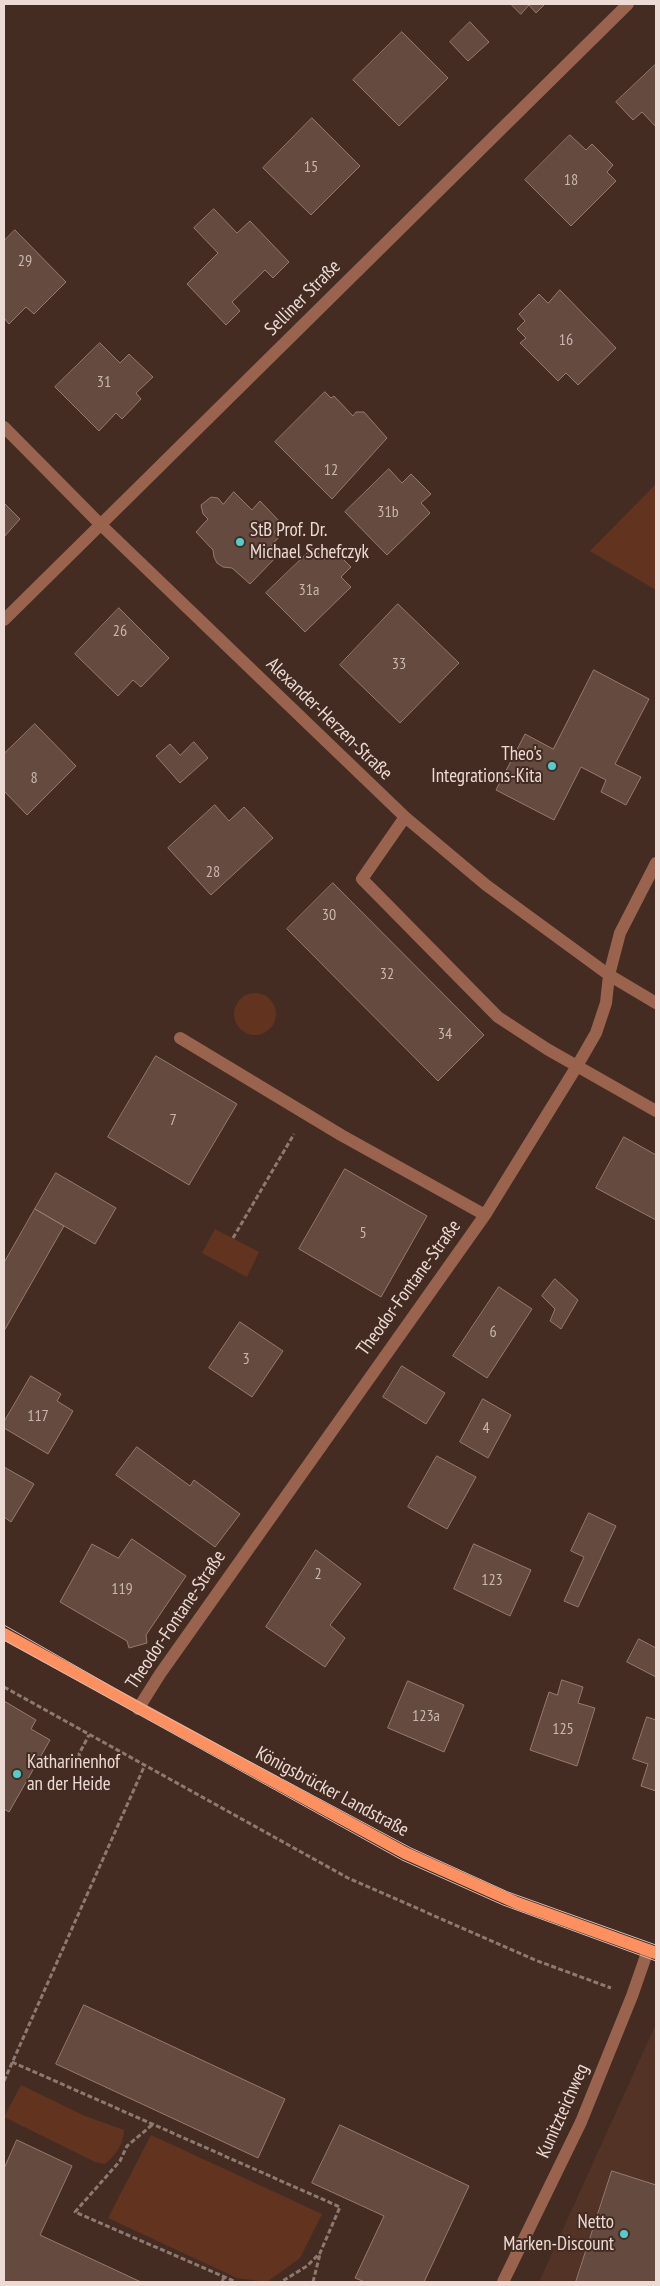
<!DOCTYPE html>
<meta charset="utf-8">
<style>
body{margin:0}
#map{position:relative;width:660px;height:2286px;overflow:hidden;background:#442c22;font-family:"PT Sans Narrow",sans-serif}
canvas{display:block}
.frame{position:absolute;inset:0;border:5px solid #ebdbd4;pointer-events:none}
</style>
<div id="map">
<canvas width="660" height="2286"></canvas>
<div class="frame"></div>
</div>
<script>
const context = document.querySelector('canvas').getContext('2d');
context.lineJoin = 'round';
function fillPath(path, color) { context.fillStyle = color; context.fill(path, 'evenodd'); }
function trace(path, color, width, dash) { context.strokeStyle = color; context.lineWidth = width; context.lineCap = dash ? 'butt' : 'round'; context.setLineDash(dash || []); context.stroke(path); }
function drawText(font, color, halo, rows, align = 'center') {
  context.font = font + ' "PT Sans Narrow",sans-serif'; context.lineWidth = 4; context.setLineDash([]); context.textBaseline = 'middle'; context.strokeStyle = halo; context.fillStyle = color; for (const [text, x, y, turn = 0] of rows) {
    context.save(); context.translate(x, y); context.rotate((+turn || 0) * Math.PI / 180); context.textAlign = isNaN(turn) ? turn : align; if (halo) context.strokeText(text, 0, 0); context.fillText(text, 0, 0); context.restore();
  }
}
const built = new Path2D(`
 M656,2024V2282H539Z`);
const green = new Path2D(`
 M656,484V590L590,551Z
 M234 1014a21 21 0 1 1 42 0a21 21 0 1 1-42 0Z
 M215,1229L259,1252L247,1277L202,1253Z
 M21,2085L85,2116L124,2130C123,2146 116,2154 105,2164L95,2162L4,2117Z
 M151,2135L322,2214L300,2258L267,2282L237,2278L108,2218Z`);
const building = new Path2D(`
 M511,4H545L536,13L529,5L521,14Z
 M470,22L489,42L468,61L450,42Z
 M402,32L448,78L399,126L353,80Z
 M656,64V127L642,112L633,120L616,102Z
 M312,118L360,166L311,215L263,168Z
 M570,135L586,150L592,144L613,165L607,172L616,181L571,226L525,180Z
 M214,209L237,233L250,221L289,262L273,278L265,270L232,302L240,311L226,325L187,284L218,253L194,228Z
 M15,230L66,282L34,314L26,307L9,324L4,318V241Z
 M560,290L616,348L578,385L566,373L558,381L520,343L526,338L517,329L525,321L519,314L539,294L548,303Z
 M100,343L120,363L129,354L153,377L136,393L141,399L122,419L116,413L99,431L55,387Z
 M325,392L331,398L334,396L353,416L356,412H364L387,438L332,499L275,442Z
 M389,469L402,483L411,474L431,494L421,503L430,513L387,555L345,512Z
 M234,492L252,510L260,501L282,524L274,532L279,537L270,547L278,555L250,584L232,568L223,567L217,563L214,557L213,550L196,532L208,519L203,514L201,505L211,497L218,498L223,504Z
 M4,503L20,519L4,537Z
 M313,548L325,560L335,551L351,567L341,577L351,587L305,632L266,593Z
 M398,604L459,663L400,723L340,665Z
 M119,608L169,658L141,687L133,680L118,696L75,654Z
 M594,670L649,699L615,764L641,777L626,805L601,792L606,780L581,767L554,820L496,790L525,734L553,749Z
 M35,724L76,766L27,815L4,791V754Z
 M194,742L208,758L180,783L156,756L170,744L180,755Z
 M215,805L229,821L244,807L273,838L211,895L168,848Z
 M333,883L484,1035L438,1081L287,929Z
 M156,1056L237,1104L189,1185L108,1137Z
 M624,1137L656,1155V1220L596,1188Z
 M345,1169L427,1216L381,1297L299,1249Z
 M56,1173L116,1208L95,1244L35,1209Z
 M35,1209L64,1226L4,1331V1263Z
 M555,1279L578,1300L561,1329L550,1321L555,1309L542,1296Z
 M499,1287L532,1309L487,1378L453,1356Z
 M240,1322L283,1351L252,1397L209,1368Z
 M402,1366L445,1393L426,1424L383,1397Z
 M31,1376L61,1394L57,1401L73,1411L48,1454L4,1428V1422Z
 M483,1399L511,1415L488,1458L460,1442Z
 M137,1447L190,1486L194,1480L240,1514L215,1547L116,1475Z
 M437,1456L476,1477L447,1529L408,1507Z
 M4,1467L34,1484L11,1522L4,1517Z
 M589,1513L616,1526L578,1607L564,1601L584,1557L571,1551Z
 M132,1539L186,1576L146,1635L147,1643L129,1648L127,1641L60,1602L92,1544L118,1558Z
 M474,1544L531,1570L510,1616L454,1589Z
 M316,1550L361,1584L330,1625L345,1638L325,1667L266,1627Z
 M639,1639L656,1648V1677L627,1662Z
 M562,1680L583,1687L578,1703L595,1708L577,1766L530,1750L549,1692L557,1695Z
 M408,1681L464,1705L444,1752L388,1728Z
 M4,1701L36,1720L31,1729L50,1740L9,1812L4,1809Z
 M647,1717L656,1720V1791L641,1786L648,1764L633,1759Z
 M84,2005L285,2099L258,2158L56,2064Z
 M340,2125L469,2186L424,2282H365L355,2278L384,2216L312,2183Z
 M17,2140L72,2166L40,2235L141,2282H4V2169Z
 M612,2171L656,2185V2282H576Z`);
const path = new Path2D(`
 M233,1238L294,1134
 M4,1687L348,1878L535,1960L611,1988
 M82,1765L79,1754L89,1735
 M12,2062L340,2207L320,2253L307,2266L281,2282
 M4,2081L144,1767
 M152,2125L127,2146L120,2161L75,2212L236,2282
 M222,2282L224,2277
 M313,2282L320,2254`);
const minor = new Path2D(`
 M4,427L100,524L405,817L486,885L609,975L656,1003
 M4,620L628,4
 M405,817L362,879L498,1017L547,1049L656,1111
 M180,1038L341,1135L485,1215
 M138,1709L160,1674L485,1215L577,1066L596,1033L606,1003L609,975L620,933L656,863
 M503,2282L581,2122L632,1996L648,1950`);
const major = new Path2D(`
 M4,1634L405,1853L517,1903L656,1953`);
const tram = new Path2D(`
 M4,1625L142,1704L411,1848L508,1892L656,1945
 M4,1640L402,1860L503,1905L656,1961`);
const markers = [
 [240,542,5,"#53cdcb"],
 [552,766,5,"#53cdcb"],
 [17,1774,5,"#53cdcb"],
 [624,2234,5,"#53cdcb"]
];
const numberNames = [
 ["15",311,167],
 ["18",571,180],
 ["29",25,261],
 ["16",566,340],
 ["31",104,382],
 ["12",331,470],
 ["31b",388,512],
 ["31a",309,590],
 ["26",120,631],
 ["33",399,664],
 ["8",34,778],
 ["28",213,872],
 ["30",329,915],
 ["32",387,974],
 ["34",445,1034],
 ["7",173,1120],
 ["5",363,1233],
 ["6",493,1332],
 ["3",246,1359],
 ["117",38,1416],
 ["4",486,1428],
 ["2",318,1574],
 ["123",492,1580],
 ["119",122,1589],
 ["123a",426,1716],
 ["125",563,1729]
];
const streetNames = [
 ["Selliner Straße",303,298,-45],
 ["Alexander-Herzen-Straße",329,719,44],
 ["Theodor-Fontane-Straße",409,1288,-54],
 ["Theodor-Fontane-Straße",176,1620,-56],
 ["Königsbrücker Landstraße",332,1792,28],
 ["Kunitzteichweg",563,2111,-66]
];
const poiNames = [
 ["StB Prof. Dr.",250,531],
 ["Michael Schefczyk",250,553],
 ["Theo's",542,755,"right"],
 ["Integrations-Kita",542,777,"right"],
 ["Katharinenhof",27,1763],
 ["an der Heide",27,1785],
 ["Netto",614,2223,"right"],
 ["Marken-Discount",614,2245,"right"]
];
fillPath(built, '#523326');
fillPath(green, '#623420');
fillPath(building, '#644a3f');
trace(building, '#977a6e', 1);
trace(path, '#8d7970', 3, [5, 2.5]);
trace(minor, '#99634d', 12);
trace(major, '#fe9060', 12);
trace(tram, '#cfbeb6', 1);
for (const [x, y, r, color] of markers) { const dot = new Path2D(); dot.arc(x, y, r, 0, 2 * Math.PI); context.fillStyle = color; context.fill(dot); trace(dot, '#442c22', 2); }
drawText('16px', '#c9b7af', null, numberNames);
drawText('19px', '#ebdbd4', '#442c22', streetNames);
drawText('19px', '#ebdbd4', '#442c22', poiNames, 'left');
</script>
